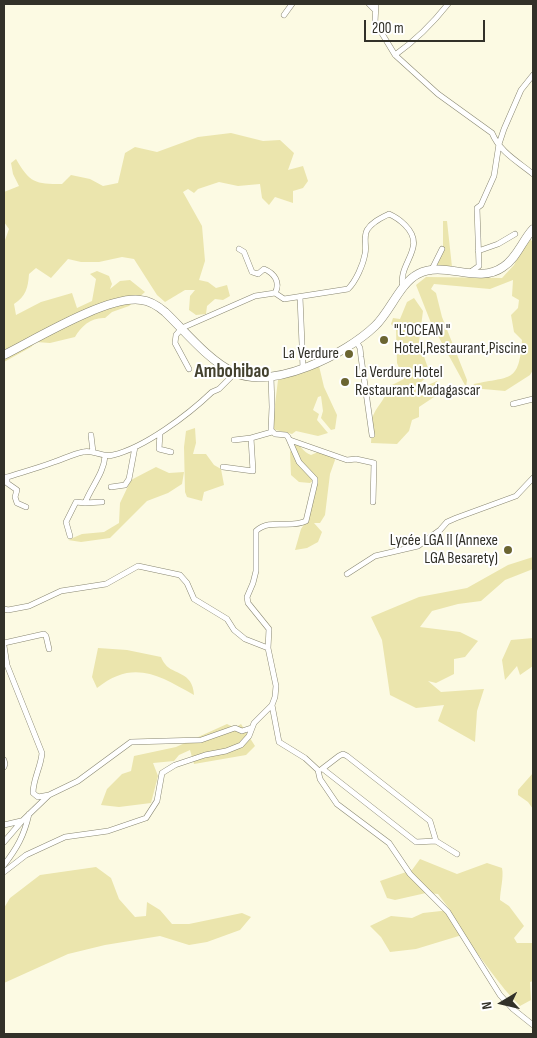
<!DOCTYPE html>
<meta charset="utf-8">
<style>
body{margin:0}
#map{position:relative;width:537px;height:1038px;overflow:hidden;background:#fcfae3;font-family:"Sofia Sans Condensed",sans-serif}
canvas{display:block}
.frame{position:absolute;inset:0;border:5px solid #323129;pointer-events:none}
.north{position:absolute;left:477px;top:978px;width:50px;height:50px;-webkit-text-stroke:4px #fff;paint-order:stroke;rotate:261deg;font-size:14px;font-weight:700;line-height:20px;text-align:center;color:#323129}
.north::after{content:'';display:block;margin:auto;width:18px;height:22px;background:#323129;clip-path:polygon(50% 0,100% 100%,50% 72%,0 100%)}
.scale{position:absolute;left:364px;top:20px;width:121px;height:22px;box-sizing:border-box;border:2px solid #323129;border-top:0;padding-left:6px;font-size:15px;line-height:18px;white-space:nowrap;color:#323129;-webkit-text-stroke:4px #fff;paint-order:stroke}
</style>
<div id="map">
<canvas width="537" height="1038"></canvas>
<div class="frame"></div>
<div class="north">N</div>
<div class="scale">200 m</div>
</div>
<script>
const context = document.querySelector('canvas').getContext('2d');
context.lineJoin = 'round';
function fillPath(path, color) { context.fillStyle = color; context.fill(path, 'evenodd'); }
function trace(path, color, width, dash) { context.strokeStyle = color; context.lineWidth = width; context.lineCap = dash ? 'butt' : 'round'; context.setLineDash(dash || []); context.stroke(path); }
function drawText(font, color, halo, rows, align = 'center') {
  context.font = font + ' "Sofia Sans Condensed",sans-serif'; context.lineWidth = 4; context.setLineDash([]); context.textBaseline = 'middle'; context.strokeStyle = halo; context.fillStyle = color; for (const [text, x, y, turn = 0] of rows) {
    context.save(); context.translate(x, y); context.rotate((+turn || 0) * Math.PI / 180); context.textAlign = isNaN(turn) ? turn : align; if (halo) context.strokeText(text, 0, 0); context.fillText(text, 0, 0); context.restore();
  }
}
const green = new Path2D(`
 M231,133L263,141L280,140L294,153L288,170L303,166L308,181L303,188L293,191V203L275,197L269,205L262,198L260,184L238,186L219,182L198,189L194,193L188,189L183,192L202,226L205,261L199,280L208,282L216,288L227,285L230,296L223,300L215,299L207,306L206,314L196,315L189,310L190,296L195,290H185L165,302L157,295L134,259L122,257L99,262H81L68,259L51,278L36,268L29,274C28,288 26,296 14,304L16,315L41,302L72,293L77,308L92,301L96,279L90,274L97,271L109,276L112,284L110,289L120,281L130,280L145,292L129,306L112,312L105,318C92,317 81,326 75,337L50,343L36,342L31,347L4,362V243L9,229L4,222V192L19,186L13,174L11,163L16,159C30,183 35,184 62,184L71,175L90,179L103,186L118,183L125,153L135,147L157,152L198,137Z
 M443,221H447L452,267L437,265L443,250Z
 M527,236L533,242V370L530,375L505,391L472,388L474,384C511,376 519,383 522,340L514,332L511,315L518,308L519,300L512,296L513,280L490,289L434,284L431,289L436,293L442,317L467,380L466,387L431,323L416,285L426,277L502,278L514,265Z
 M414,298L423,311L419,342L430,374L420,383L421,388L437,381L440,393L419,407V417L412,420L409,431L397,444L371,443C372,436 370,426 372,419C375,407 386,400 388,387L404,379L397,363L396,330L391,324L393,318L400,319L407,302Z
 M319,366L324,387L337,415L335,429L331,430L321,418L323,411L321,396L318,397L313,410L319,414L317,420L328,433L318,436L296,431L292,434L272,429L278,380Z
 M195,428L196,443L193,454H206L214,465L221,469L224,485L204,492L202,501L187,497L185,492L184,447L186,431Z
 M295,441C301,446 303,452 311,455L318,452H331L335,460L330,474L325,515L320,523H314L322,532L318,542L307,548L295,550L301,529L307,520L316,479L310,483L299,482L291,475L290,452Z
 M156,467L169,473L184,472L182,484L168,493L147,501L110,538L81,542L68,540L82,534L104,532L119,523L120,503L131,480Z
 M533,557V569L505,580L481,601L458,604L432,611L420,627L460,632L478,641L465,657L454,659V674L436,683L428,681L441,692L484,689L477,711L475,742L438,721L444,705L416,708L390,695L382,640L371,617L419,597L467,588L508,565Z
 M533,638V666L520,675L517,666L505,680L502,660L511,640Z
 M98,648L127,650L161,657C162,659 163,662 165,664C173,675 193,671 194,695C159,675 133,659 97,688L92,677Z
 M227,724L235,728L241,724L255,746L246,755L194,764L190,750L179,755L174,761L153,763L158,776L151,803L119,807L101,805L107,789L122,774L131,771L134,756L176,747Z
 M533,773V809L528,802L518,795V790Z
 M420,859L457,874L487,863L502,868C504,877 500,891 500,900L509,906L524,926L514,938L517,943H533V981L530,982L531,1000L520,1006C498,985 483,958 462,935L416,949L390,952L381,937L370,926L391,916L412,918L423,913L450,910L438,894L426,893L395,900L387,898L380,881L412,870Z
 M96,867L111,878L119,899L135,917L146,916L147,902L160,910L172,924H189L242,913L251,917L240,930L207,942L189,945L160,936L105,945L68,954L4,983V908L10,898L40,875Z`);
const minor = new Path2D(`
 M369,4L375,10
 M376,4L375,22L395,55L438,94L492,133C500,152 517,161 533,174
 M284,15L292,4
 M395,55C416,40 433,23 448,4
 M239,249L244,252L252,272L258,274L264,269C274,273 281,282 275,293
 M478,251L498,244L515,234
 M431,271L442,249
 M469,273L479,266L477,208L481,205L494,176L499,144L504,129L521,90L533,75
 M300,297L303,368
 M356,341L360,348L361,357L372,435
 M189,369L175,343L176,335L182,328L255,296L275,293L284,299L348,289C356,281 363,265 365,254C367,246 363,238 367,230C372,222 381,218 389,214C396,217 400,220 405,225C428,248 397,263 403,287
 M513,404L533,399
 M160,433L159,449L171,452
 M91,435L93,452
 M234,440L251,438L272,432
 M290,440L347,460L356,459L374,463L373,502
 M223,467L253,471L251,438
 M4,477H7C23,472 38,468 54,462C63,459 73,454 83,452C93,449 102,458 113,455C144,448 188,415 212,392L219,389L235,373
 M7,477V483L17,490L15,497L17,503L26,507
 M111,487L125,485L129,479L135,447
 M85,503L102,502
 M70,536L66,522L76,502L85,503C91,487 104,473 105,456
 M347,574L375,556L418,546L440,530L447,522L456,518L516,496L533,478
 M4,609L8,610L29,606L61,591L106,584L138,566L180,575L187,583L194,599L227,619L234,630L245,639L268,648
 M4,643L44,634L46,636L49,649
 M4,646L7,665
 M4,661L7,665L42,753C41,767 33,779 33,793L38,797L49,795L78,781L131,742L201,740L235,728L242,731L251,728
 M272,705L279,742L305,758L318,770L320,779L337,804L389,843L410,874L448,912L500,995L513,1009L533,1025
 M4,760L5,764L4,767
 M322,769L339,756L343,754L347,756L430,821L436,841
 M323,769L416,842L436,841L457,854
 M4,825L21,821
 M4,842L22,821L48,796
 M4,865C17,848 24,836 29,814
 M4,872L26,855L65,837L108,831L146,818L157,801L162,773L175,765L205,755L226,751L241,745L249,736L254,723L272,705L275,697L276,686L268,648L269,629L248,603L247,597L253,583L256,571V531C270,518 290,529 306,521L315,483V479L299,462L288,437L286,435L275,434L271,430L272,407L271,377`);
const primary = new Path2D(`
 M4,355C36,339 108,295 141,300C151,301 158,306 165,312C185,331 208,360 233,372C273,391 346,354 375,326C390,312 400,283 418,274C444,260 478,285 503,267C517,258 522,241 533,229`);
const markers = [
 [384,340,5,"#6b6531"],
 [349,354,5,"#6b6531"],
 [345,382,5,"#6b6531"],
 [508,550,5,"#6b6531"]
];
const poiNames = [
 ["\"L'OCEAN \"",394,331],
 ["Hotel,Restaurant,Piscine",394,349],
 ["La Verdure",339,354,"right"],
 ["La Verdure Hotel",355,373],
 ["Restaurant Madagascar",355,391],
 ["Lycée LGA II (Annexe",498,541,"right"],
 ["LGA Besarety)",498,559,"right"]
];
const quarterNames = [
 ["Ambohibao",232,372]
];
fillPath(green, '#ebe5ad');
trace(minor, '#898772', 6);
trace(primary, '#898772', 9);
trace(minor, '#fff', 5);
trace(primary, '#fff', 8);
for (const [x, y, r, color] of markers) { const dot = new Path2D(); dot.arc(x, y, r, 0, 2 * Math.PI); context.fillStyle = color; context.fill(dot); trace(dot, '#fff', 2); }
drawText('16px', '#323129', '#fff', poiNames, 'left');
drawText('bold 19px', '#44422f', '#fff', quarterNames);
</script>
